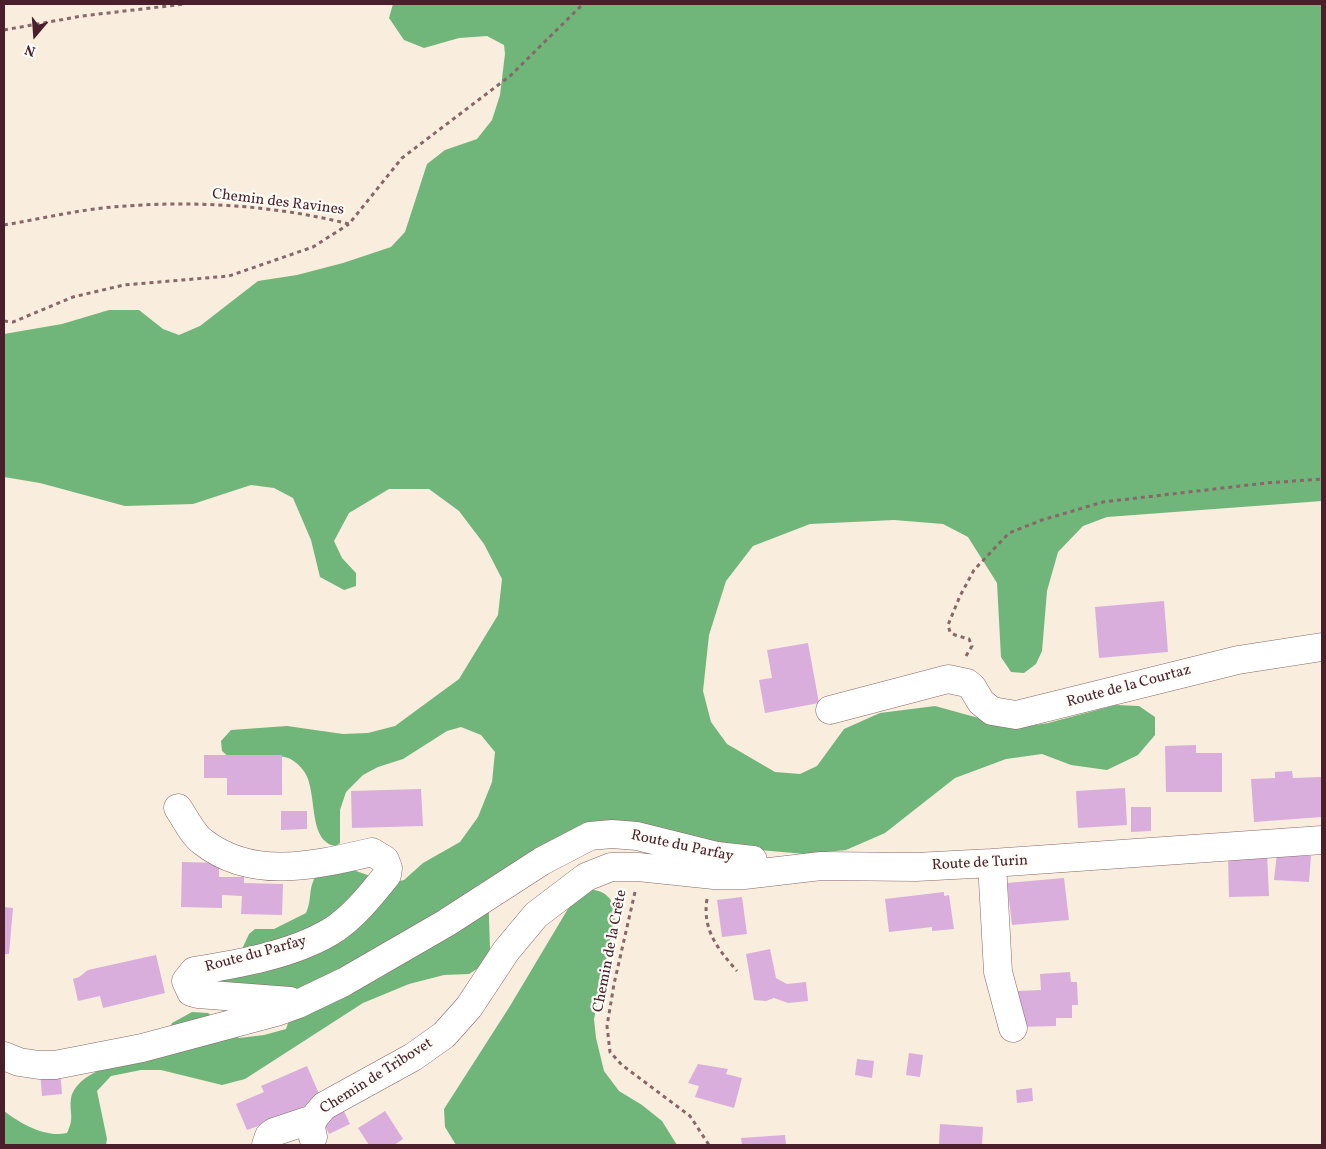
<!DOCTYPE html>
<meta charset="utf-8">
<style>
body{margin:0}
#map{position:relative;width:1326px;height:1149px;overflow:hidden;background:#f9eddd;font-family:Vollkorn,serif}
canvas{display:block}
.frame{position:absolute;inset:0;border:5px solid #4a1f2b;pointer-events:none}
.north{position:absolute;left:10px;top:10px;width:50px;height:50px;-webkit-text-stroke:4px #fdfcf7;paint-order:stroke;rotate:198deg;font-size:14px;font-weight:700;line-height:20px;text-align:center;color:#4a1f2b}
.north::after{content:'';display:block;margin:auto;width:18px;height:22px;background:#4a1f2b;clip-path:polygon(50% 0,100% 100%,50% 72%,0 100%)}
</style>
<div id="map">
<canvas width="1326" height="1149"></canvas>
<div class="frame"></div>
<div class="north">N</div>
</div>
<script>
const context = document.querySelector('canvas').getContext('2d');
context.lineJoin = 'round';
function fillPath(path, color) { context.fillStyle = color; context.fill(path, 'evenodd'); }
function trace(path, color, width, dash) { context.strokeStyle = color; context.lineWidth = width; context.lineCap = dash ? 'butt' : 'round'; context.setLineDash(dash || []); context.stroke(path); }
function drawText(font, color, halo, rows, align = 'center') {
  context.font = font + ' Vollkorn,serif'; context.lineWidth = 4.5; context.setLineDash([]); context.textBaseline = 'middle'; context.strokeStyle = halo; context.fillStyle = color; for (const [text, x, y, turn = 0] of rows) {
    context.save(); context.translate(x, y); context.rotate((+turn || 0) * Math.PI / 180); context.textAlign = isNaN(turn) ? turn : align; if (halo) context.strokeText(text, 0, 0); context.fillText(text, 0, 0); context.restore();
  }
}
const forest = new Path2D(`
 M393,4H1322V501L1107,517L1083,526L1058,552L1047,591L1042,651L1036,664L1024,673L1011,672L1001,657L997,583L968,537L943,524L894,520L810,524L753,546L726,581L709,635L703,691L711,722L727,744L775,772L800,774L817,766L844,729L880,713L935,706L1015,728L1048,723L1116,705L1139,706L1155,717V735L1138,755L1107,770L1071,765L1042,754L1006,759L955,778L885,833L846,850L805,854L714,846H602L488,887L490,949L483,965L469,974L444,975L409,984L363,1003L245,1079L222,1085L161,1070H141L111,1076L97,1091L107,1139L106,1145H4V1111C21,1124 46,1138 67,1133C75,1117 69,1113 71,1099C76,1069 135,1058 160,1050L172,1023L192,1012L208,1013L239,1038L264,1035L286,1029L289,1020L217,985L213,980L237,960L249,934L255,929H274L306,913C313,897 307,890 317,874L353,870L391,883L404,880L423,863L460,842L478,817L492,782L495,752L481,735L461,727L447,731L403,759L378,767L363,775L346,792L340,810V843L336,846C306,842 319,789 303,770C280,741 261,768 235,760C230,759 226,754 222,751L221,741L231,730L287,726L343,734L368,733L395,726L459,679L498,615L502,579L484,544L459,511L429,489H389L349,513L334,541L342,558L356,573V586L344,590L320,577L311,540L293,498L274,488L251,485L193,504L125,506L40,483L4,477V334L62,324L109,310H139L163,329L179,335L200,326L258,281L297,275L343,263L391,247L405,232L427,164L445,150L477,139L492,120L500,95L505,54L504,45L487,36L459,38L424,48L404,40L389,18Z
 M586,889C603,890 611,895 616,912L594,1019L596,1038L604,1071L619,1091L642,1105L662,1121L677,1145H456L445,1127L444,1109L510,1006L575,897Z`);
const building = new Path2D(`
 M1164,601L1168,652L1099,658L1095,607Z
 M808,643L819,703L765,713L759,680L772,678L767,650Z
 M1196,745V753H1222V792H1166L1165,746Z
 M204,755H282V795H227V778H204Z
 M1292,771L1293,778L1321,777L1322,817L1254,822L1251,779L1275,778V772Z
 M1125,788L1127,825L1078,828L1076,791Z
 M421,789L423,826L352,828L351,791Z
 M1131,807H1151V831L1131,832Z
 M281,811H307V829L281,830Z
 M1267,853L1269,896L1229,897L1228,855Z
 M1277,853L1311,856L1309,882L1274,880Z
 M182,862L219,863V877H244V883L283,884L282,915L241,914L242,896L222,895V908L181,907Z
 M1064,878L1069,920L1012,925L1007,883Z
 M944,892V896L949,895L954,929L932,931V927L889,932L885,899Z
 M742,897L747,934L722,937L717,900Z
 M4,907L13,908L9,954H4Z
 M770,949L776,978L787,984L806,982L808,1001L788,1003L774,998L766,1001L754,1000L746,954Z
 M156,955L165,993L103,1008L100,996L78,1001L73,979L79,977L88,970Z
 M1070,972L1071,982H1077L1078,1005H1072V1018H1056V1026L1018,1027L1017,991L1041,990L1040,974Z
 M909,1053L923,1055L920,1077L906,1075Z
 M857,1059L874,1061L872,1078L855,1075Z
 M698,1064L728,1069L726,1074L742,1078L734,1108L695,1097L699,1086L688,1083Z
 M307,1066L323,1103L247,1130L236,1104L264,1092L261,1086Z
 M60,1070L62,1094L42,1096L40,1071Z
 M1032,1088L1033,1101L1017,1103L1016,1090Z
 M342,1107L350,1124L329,1134L321,1117Z
 M385,1111L403,1139L394,1145H369L358,1128Z
 M940,1124L983,1127L982,1145H939Z
 M785,1135L786,1145H742L741,1138Z`);
const path = new Path2D(`
 M4,30L82,16L185,4
 M4,225C40,219 77,210 113,207C191,200 274,205 349,224L402,158L510,76L583,4
 M4,321L13,322L73,297L124,285L229,276L313,247L349,224
 M966,656L972,646L969,639L955,635L950,632L948,625L960,596L974,570L1009,533L1042,520L1103,502L1266,483L1322,479
 M635,892L614,984L607,1026L610,1052L622,1065L690,1116L709,1145
 M707,899C702,930 718,949 737,971`);
const minor = new Path2D(`
 M830,710L948,679L967,683L972,687L981,702L992,711L1016,715L1238,660L1322,647
 M178,808C185,818 193,835 203,842C253,881 316,865 372,852L385,860L388,868L387,875C371,895 352,919 330,932C291,955 238,964 194,971L186,981L191,992L198,994L290,1001
 M992,863L998,972L1013,1028
 M4,1056L19,1062L39,1065H55L142,1048L276,1012L298,1004L344,982L446,923L542,861L590,836L612,834L637,836L717,856L753,860
 M313,1137L311,1128L313,1119L324,1106L413,1057L444,1035L469,1007L506,951L536,915L586,877L611,867H638L714,875H744L821,866L916,867L992,863L1322,840
 M266,1145L269,1136L274,1132L313,1119`);
const streetNames = [
 ["Chemin des Ravines",278,203,7],
 ["Route de la Courtaz",1129,687,-15],
 ["Route du Parfay",682,847,12],
 ["Route de Turin",980,864,-3],
 ["Chemin de la Crête",611,951,-79],
 ["Route du Parfay",256,955,-15],
 ["Chemin de Tribovet",377,1077,-32]
];
fillPath(forest, '#70b579');
fillPath(building, '#d9aedc');
trace(minor, '#876769', 29);
trace(path, '#876769', 3, [4, 4]);
trace(minor, '#fff', 28);
drawText('15px', '#4a1f2b', '#fdfcf7', streetNames);
</script>
